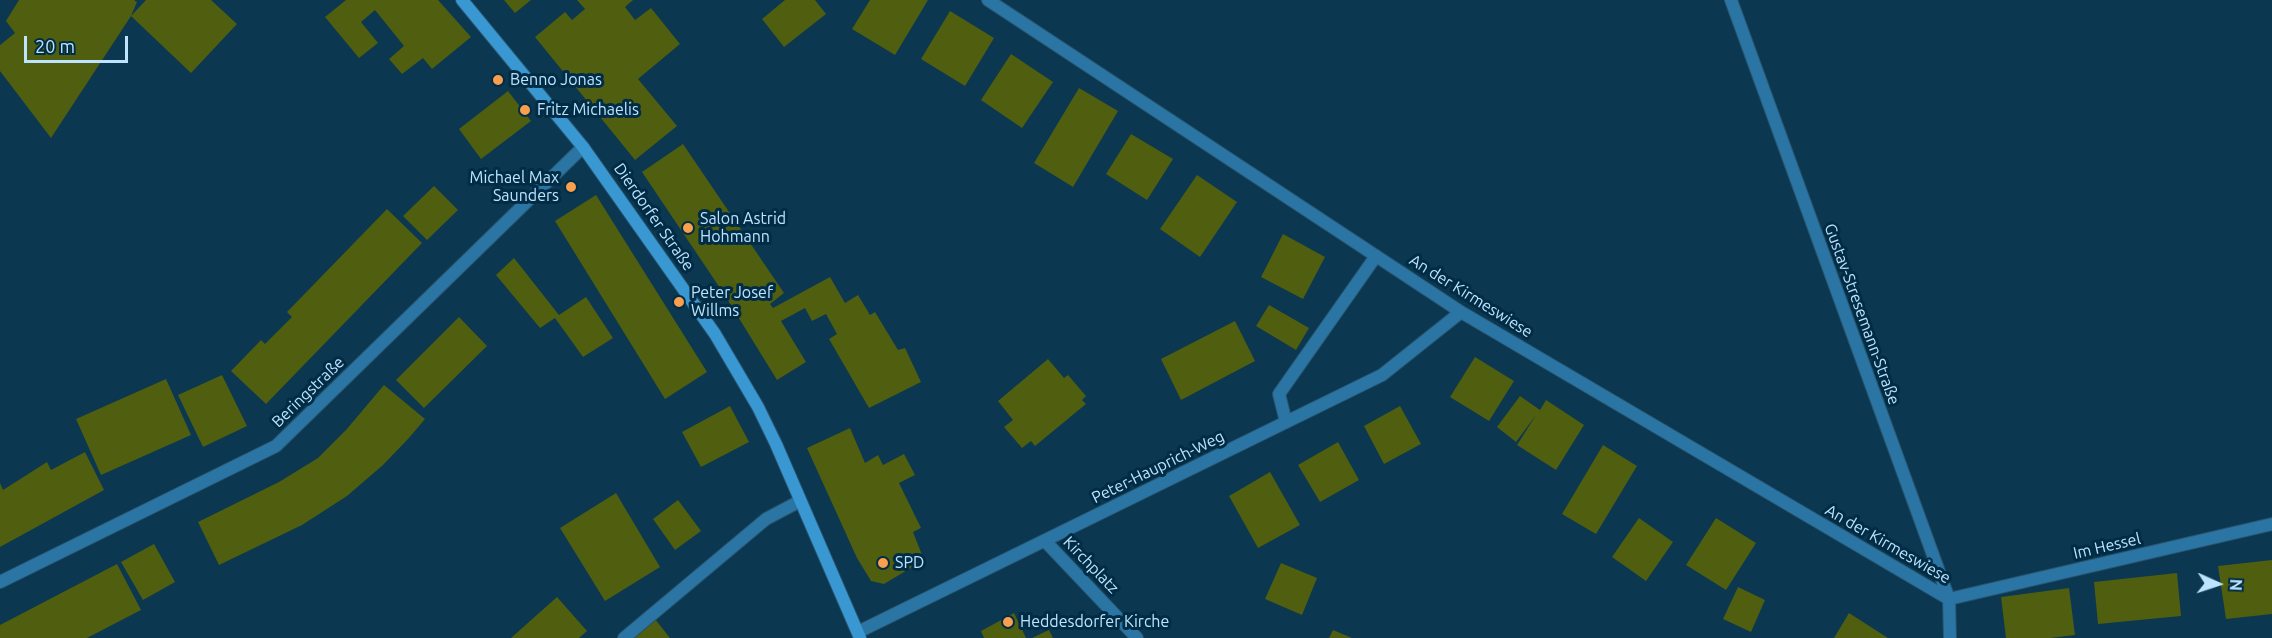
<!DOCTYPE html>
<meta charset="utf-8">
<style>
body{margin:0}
#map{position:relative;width:2272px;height:638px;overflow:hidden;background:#0b3751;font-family:Ubuntu,sans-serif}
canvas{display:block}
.north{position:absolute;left:2188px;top:554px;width:60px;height:60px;-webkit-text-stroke:4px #002c46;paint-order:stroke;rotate:93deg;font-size:16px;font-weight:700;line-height:24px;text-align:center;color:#bee3ff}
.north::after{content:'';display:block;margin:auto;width:21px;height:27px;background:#bee3ff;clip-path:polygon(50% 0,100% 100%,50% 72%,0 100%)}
.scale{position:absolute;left:24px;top:36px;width:104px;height:27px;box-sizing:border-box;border:3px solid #bee3ff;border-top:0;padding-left:8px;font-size:18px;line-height:21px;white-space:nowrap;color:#bee3ff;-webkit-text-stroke:4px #002c46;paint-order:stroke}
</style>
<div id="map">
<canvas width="2272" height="638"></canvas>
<div class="north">N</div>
<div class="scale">20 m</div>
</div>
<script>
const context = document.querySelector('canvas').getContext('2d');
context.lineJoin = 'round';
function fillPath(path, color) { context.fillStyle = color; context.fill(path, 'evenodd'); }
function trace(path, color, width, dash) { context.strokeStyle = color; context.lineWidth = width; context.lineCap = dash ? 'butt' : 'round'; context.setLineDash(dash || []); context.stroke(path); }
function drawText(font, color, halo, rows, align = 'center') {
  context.font = font + ' Ubuntu,sans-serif'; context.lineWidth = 6; context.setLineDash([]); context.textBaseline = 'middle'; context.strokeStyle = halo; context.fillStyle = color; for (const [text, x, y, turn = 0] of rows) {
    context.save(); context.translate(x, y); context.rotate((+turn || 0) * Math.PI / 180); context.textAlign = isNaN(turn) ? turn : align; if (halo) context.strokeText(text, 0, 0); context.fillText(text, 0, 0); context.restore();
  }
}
const building = new Path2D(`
 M19,0H134L137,2L131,16L146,0H211L237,24L191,73L131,16L51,138L0,71V45L15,33L6,21Z
 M346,0H438L471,37L432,69L423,58L402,74L389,59L404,46L375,10L361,22L378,43L359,58L325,17Z
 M504,0H531L515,13Z
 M577,0H633L625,7L635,20L651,8L680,44L638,79L677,126L635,160L535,37L565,12L572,20L585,9Z
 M785,0H815L826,14L784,47L762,19Z
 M870,0H928L895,55L852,29Z
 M950,11L994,38L965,86L921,59Z
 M1011,54L1053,82L1022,128L981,100Z
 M1079,88L1118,111L1073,187L1034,163Z
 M508,91L531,121L481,159L459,129Z
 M1131,134L1173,159L1147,200L1106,174Z
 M683,144L784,293L770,304L773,308L830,277L845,303L858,295L870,315L875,312L898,350L905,348L921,382L869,408L829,339L837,334L826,314L812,321L805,308L781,321L806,362L777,380L724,294L642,172Z
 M1197,175L1237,202L1200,257L1160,229Z
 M434,186L458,210L427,240L403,216Z
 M596,195L707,372L665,399L555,221Z
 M387,209L422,243L266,404L231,371L261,340L265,344L292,317L287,312Z
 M1283,234L1325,257L1303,299L1261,277Z
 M514,258L559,315L586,297L613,338L583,357L555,318L540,328L496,275Z
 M1269,305L1309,328L1296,350L1256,326Z
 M459,317L487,346L424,408L396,380Z
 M1235,321L1255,361L1181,400L1161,359Z
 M1475,357L1514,381L1489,421L1450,397Z
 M1048,359L1064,378L1068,375L1086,396L1082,400L1086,404L1035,446L1031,441L1022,448L1004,427L1013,420L998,401Z
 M222,375L247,426L203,447L178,395Z
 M166,379L191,435L101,475L76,419Z
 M384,385L425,419L408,439L383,465L347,496L302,525L219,565L198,522L279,482L318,458L346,430Z
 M1520,396L1540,410L1546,400L1584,425L1556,470L1517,445L1536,415L1516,442L1497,427Z
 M730,406L749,442L701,467L682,432Z
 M1400,406L1421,444L1384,464L1364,426Z
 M850,428L865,463L878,455L883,465L904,454L915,475L899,483L921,528L913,532L924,560L884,584L871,581L857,558L807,448Z
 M1338,442L1359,480L1320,502L1298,465Z
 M1603,445L1637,466L1596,534L1562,514Z
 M85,452L104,490L0,547V483L3,490L47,462L51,470Z
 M1270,472L1300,525L1258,548L1229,496Z
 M616,493L660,567L605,601L560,528Z
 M678,500L701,531L675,550L653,519Z
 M1639,518L1673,542L1646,581L1612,557Z
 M1716,518L1756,543L1726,590L1686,565Z
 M154,544L175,582L143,600L121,562Z
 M2272,560V614L2226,619L2218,566Z
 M1281,563L1317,578L1302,615L1265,599Z
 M117,564L141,610L87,638H0V625Z
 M2177,573L2181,616L2098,624L2094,582Z
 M1738,587L1765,600L1751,632L1723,619Z
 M2069,588L2075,635L2050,638H2006L2001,597Z
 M557,597L587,631L579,638H511Z
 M1014,613L1026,638H984L981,631Z
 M1849,613L1888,638H1834Z
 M655,619L670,638H632Z
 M1049,630L1053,638H1032Z
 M1333,630L1352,638H1329Z`);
const lane = new Path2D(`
 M1286,422L1279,394L1376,256`);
const street = new Path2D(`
 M988,0L1461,312L1949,599L2272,524
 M1731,0L1949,599L1950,638
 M1045,541L1137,638
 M0,582L276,446L583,147
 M858,632L1382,375L1461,312
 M624,638L766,519L800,501`);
const secondary = new Path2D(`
 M462,0L583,147L715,334L758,407L776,444L860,638`);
const markers = [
 [498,80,6,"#f99f4d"],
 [525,110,6,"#f99f4d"],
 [571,187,6,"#f99f4d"],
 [688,228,6,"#f99f4d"],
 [679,302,6,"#f99f4d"],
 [883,563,6,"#f99f4d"],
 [1008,622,6,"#f99f4d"]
];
const poiNames = [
 ["Benno Jonas",510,80],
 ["Fritz Michaelis",537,110],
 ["Michael Max",559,178,"right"],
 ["Saunders",559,196,"right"],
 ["Salon Astrid",700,219],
 ["Hohmann",700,237],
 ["Peter Josef",691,293],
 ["Willms",691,311],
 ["SPD",895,563],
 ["Heddesdorfer Kirche",1020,622]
];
const streetNames = [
 ["Dierdorfer Straße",654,217,55],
 ["An der Kirmeswiese",1471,296,32],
 ["Gustav-Stresemann-Straße",1862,314,70],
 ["Beringstraße",308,392,-44],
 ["Peter-Hauprich-Weg",1158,467,-26],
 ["An der Kirmeswiese",1888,544,30],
 ["Im Hessel",2107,546,-13],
 ["Kirchplatz",1091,565,46]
];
fillPath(building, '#4f5e0f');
trace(lane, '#28536d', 14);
trace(street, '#28536d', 14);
trace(secondary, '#28536d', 14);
trace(lane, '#2a75a3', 12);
trace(street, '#2a75a3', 12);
trace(secondary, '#3997d2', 12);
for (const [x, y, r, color] of markers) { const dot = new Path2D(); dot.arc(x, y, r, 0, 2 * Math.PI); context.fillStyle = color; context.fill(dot); trace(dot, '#002c46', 2); }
drawText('16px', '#bee3ff', '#002c46', poiNames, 'left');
drawText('16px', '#bee3ff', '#002c46', streetNames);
</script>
